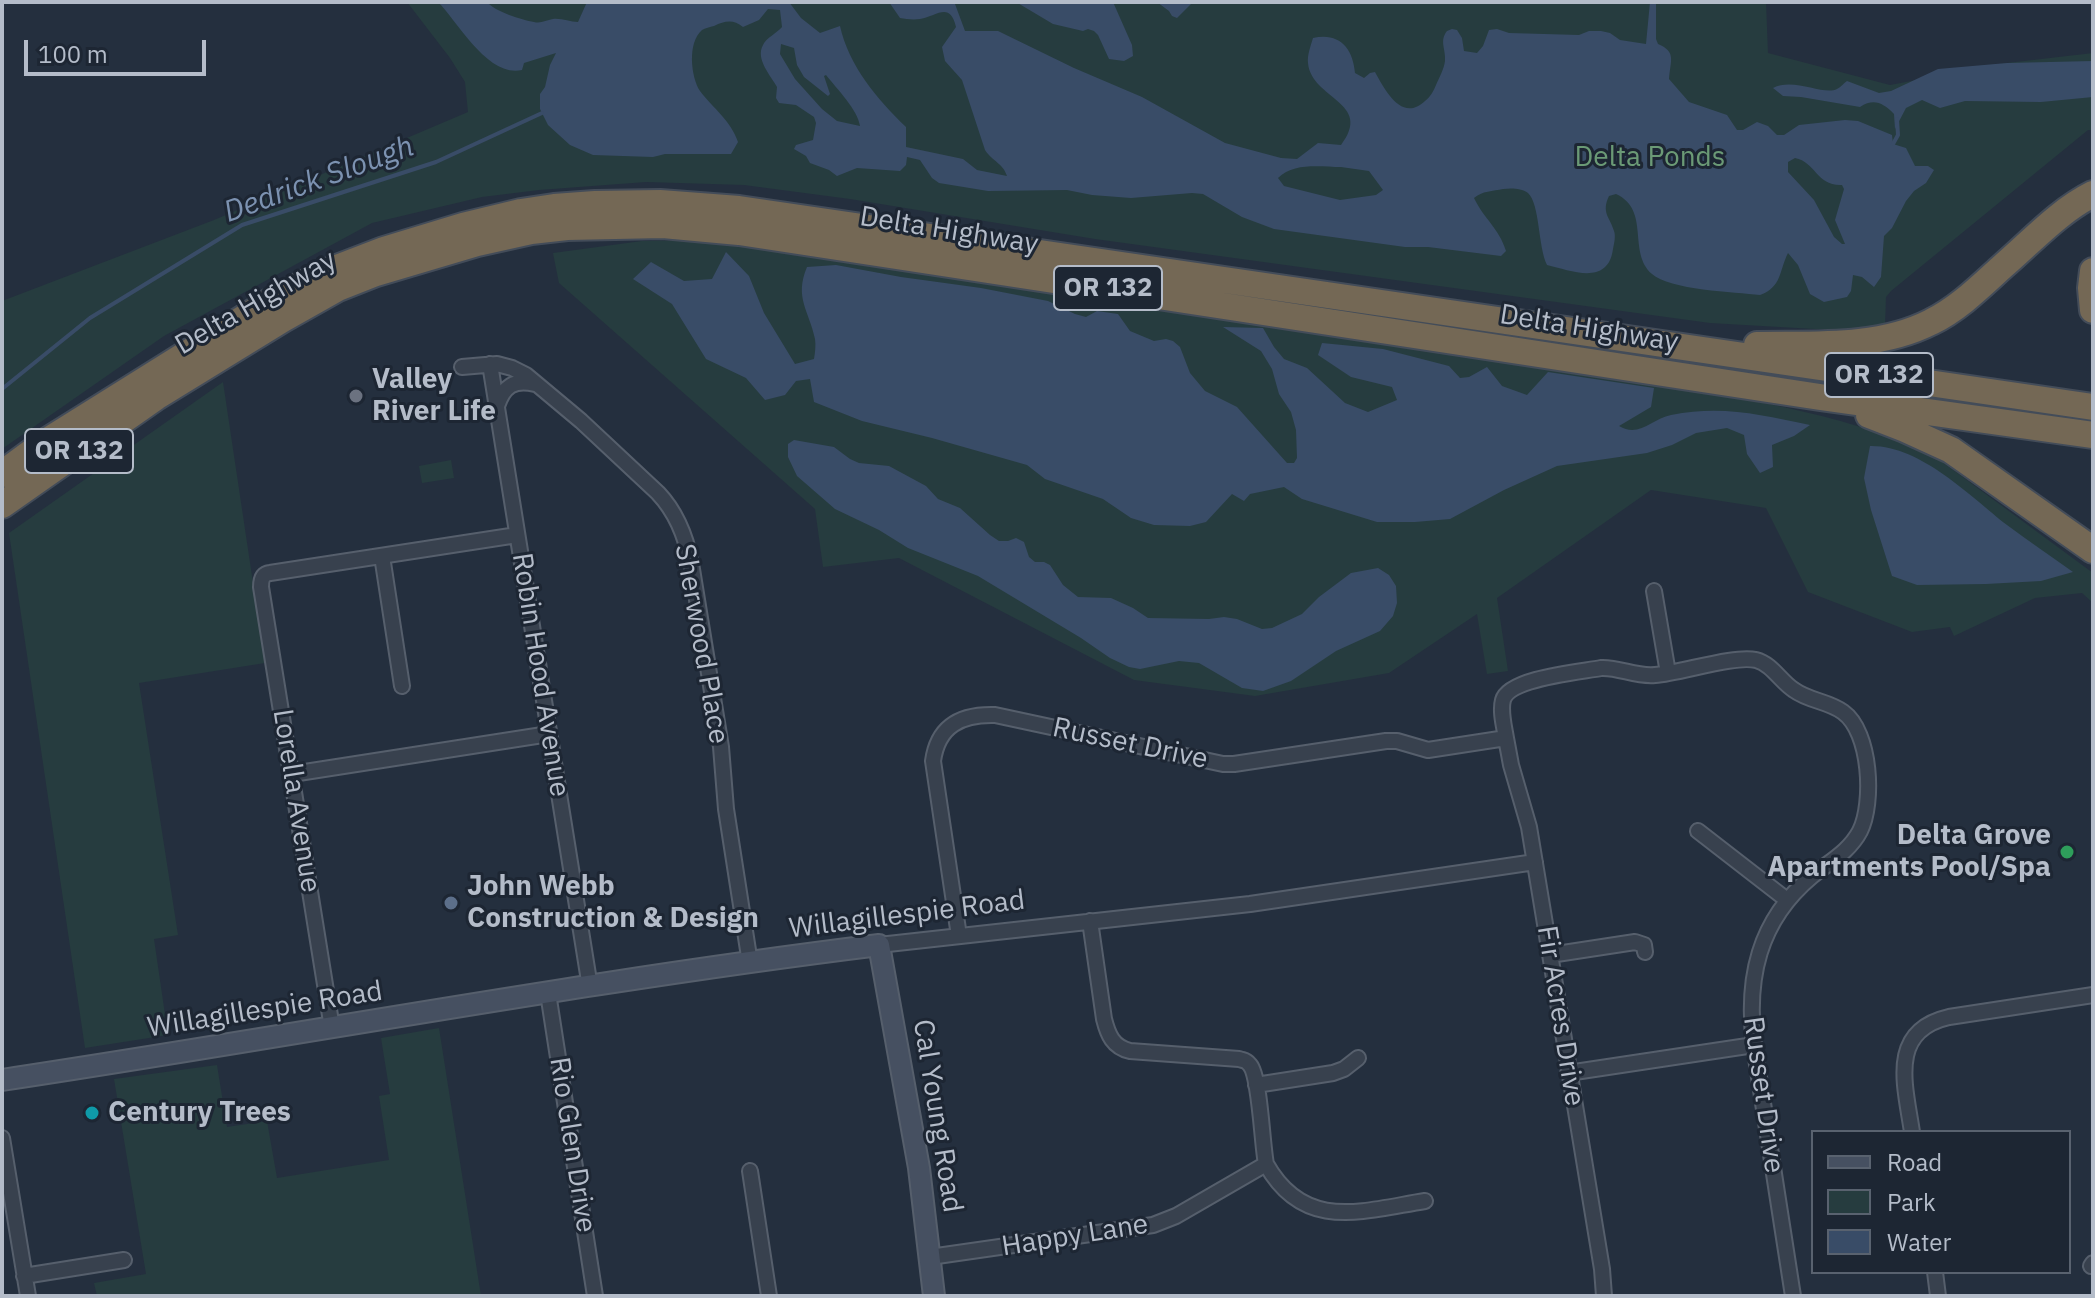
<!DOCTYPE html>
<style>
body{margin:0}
#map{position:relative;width:2095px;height:1298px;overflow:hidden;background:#242f3e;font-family:"IBM Plex Sans",sans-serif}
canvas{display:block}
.frame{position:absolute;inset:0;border:4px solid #b4bcc9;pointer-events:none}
.legend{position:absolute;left:1811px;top:1130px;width:260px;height:144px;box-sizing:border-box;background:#1d2633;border:2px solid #59626f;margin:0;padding:10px 14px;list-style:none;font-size:24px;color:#b4bcc9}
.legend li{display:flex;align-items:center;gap:16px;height:40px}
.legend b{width:40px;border:2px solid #59626f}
.scale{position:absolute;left:24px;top:40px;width:182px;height:36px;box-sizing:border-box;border:4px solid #b4bcc9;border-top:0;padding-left:10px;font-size:24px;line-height:28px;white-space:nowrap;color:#b4bcc9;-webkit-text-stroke:6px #1d2633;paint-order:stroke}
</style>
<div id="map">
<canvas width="2095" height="1298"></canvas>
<div class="frame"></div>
<ul class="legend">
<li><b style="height:10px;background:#465061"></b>Road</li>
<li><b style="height:22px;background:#263c3f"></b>Park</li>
<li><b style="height:22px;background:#394c67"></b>Water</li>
</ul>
<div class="scale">100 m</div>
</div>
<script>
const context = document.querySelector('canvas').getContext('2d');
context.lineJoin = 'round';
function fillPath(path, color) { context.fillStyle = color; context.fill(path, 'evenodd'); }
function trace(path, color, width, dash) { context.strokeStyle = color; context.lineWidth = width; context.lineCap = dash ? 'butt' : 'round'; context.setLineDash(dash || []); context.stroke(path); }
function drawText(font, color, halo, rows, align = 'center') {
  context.font = font + ' "IBM Plex Sans",sans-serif'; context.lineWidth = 6; context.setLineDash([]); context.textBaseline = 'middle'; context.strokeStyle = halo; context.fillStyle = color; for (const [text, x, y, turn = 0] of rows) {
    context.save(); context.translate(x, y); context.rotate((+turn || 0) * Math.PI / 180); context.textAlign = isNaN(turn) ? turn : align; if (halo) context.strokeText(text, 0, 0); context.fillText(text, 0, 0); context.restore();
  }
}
const green = new Path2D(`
 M407,2H1766L1768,53L1890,85L2007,63L2093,53V130H2088L1891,291L1886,297L1885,326L1832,330L1710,323L1095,239L850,199L744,185L646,182L539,190L482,197L372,223L164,336L2,449V301L214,220L468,112L465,82L450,58Z
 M700,240L736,242L1662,383C1754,402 1858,415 1941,461L2093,573V603L2082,593L2035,598L1954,636L1950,627L1912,632L1808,592L1766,508L1651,490L1497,598L1508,671L1487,674L1477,614L1389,673L1255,696L1134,680L899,558L823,567L815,509L559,283L553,253L642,241Z
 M223,382L265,663L139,683L178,935L154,939L168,1035L85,1048L9,533Z
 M451,460L454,478L422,483L419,466Z
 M439,1028L481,1296H97L94,1283L146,1274L114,1079L217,1065L227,1127L267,1121L277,1178L389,1160L379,1096L390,1094L381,1038Z`);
const water = new Path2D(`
 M438,2H487C494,11 522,20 534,22C541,24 546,20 553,19C561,18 570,22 578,22L587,2H789L801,18L820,33L840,26C849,66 877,99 906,127V147L963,159L977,170L1007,176C1003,163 993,162 985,150L962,80L945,61L942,47L956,27C950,1 937,16 920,19C913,20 906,19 900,18L889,2H957L955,4L965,31H998L1074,68L1142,97L1225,143L1281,158L1297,159L1318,143L1341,145C1374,102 1311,99 1308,63C1307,55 1311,45 1313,38C1339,32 1353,48 1355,73L1364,78L1370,73L1375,72C1385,90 1402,123 1425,101C1431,96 1433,92 1436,85C1439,78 1444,69 1445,61C1446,49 1439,41 1447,31L1452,29L1457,30L1462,38L1464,51L1477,53L1483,46L1489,30L1497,29L1509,33L1579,35L1589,31H1601L1610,33L1620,40L1646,44L1650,2H1656V39L1658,44C1677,52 1670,61 1669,79L1689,102L1727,115L1737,130H1743L1757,122L1768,126L1777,135H1784L1799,125L1845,120L1858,121L1892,135L1893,144L1906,148L1915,166H1928L1934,170L1926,183L1914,191L1906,201L1892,228L1884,236L1881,277L1874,287L1862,277L1853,275L1851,291L1847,297L1824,302L1810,294L1798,265L1788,253C1779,271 1782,287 1760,295C1735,292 1669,290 1652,274C1627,252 1651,210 1616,194L1609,196C1601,213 1610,217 1614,231C1616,236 1614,244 1613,249C1608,286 1572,271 1547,265C1538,247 1540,204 1528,193C1521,188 1511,188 1503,189C1493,191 1482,191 1474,198C1484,219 1499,228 1506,251L1501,256L1428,247H1405L1274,229L1242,217L1203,194L1192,193L1131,198L1092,195L1067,190L988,191L939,183L932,178L920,160L907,157L906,165L900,171L857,168L837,176L829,170L810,163L806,156L794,149L796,145L813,140L816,123L814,117L796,105L779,103L776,98L777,87C771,76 755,59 763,45C766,38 777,33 782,27L780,10L768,9L759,20L743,27C733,19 725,21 714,26C710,27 705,28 702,30C687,43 691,77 700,91C713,108 731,121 738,142L731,154H665L653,157L593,155L570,145L548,125L540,109V94L545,87L550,65L556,53L524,63L522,70C488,78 458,22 438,2ZM781,44L794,48L797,65L804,77L828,96L830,94L824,76L826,75C837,89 858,110 860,126L837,121L822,109L795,79L780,54ZM1795,158C1816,162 1816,186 1842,185L1844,189L1835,220L1845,244H1842L1834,237L1814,200L1788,172V162ZM1341,167L1369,171L1383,190L1376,195L1340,200L1284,186L1278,178C1294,162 1321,167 1341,167Z
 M1016,2H1113L1132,45L1133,56L1124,61L1109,59L1098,35L1094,31L1088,29L1083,31L1053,24Z
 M1157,2H1193L1177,18L1172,16L1169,11Z
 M2093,61V97L2041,102L1965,101L1940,108L1922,100L1906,108L1895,129L1894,114C1883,103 1874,98 1860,107L1801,97L1783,96L1773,88C1794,77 1824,96 1837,89C1841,87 1844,83 1847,81L1879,93L1891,91L1938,69L2007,63Z
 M726,252L749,276L764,313L795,364L814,359C815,353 816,345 815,339C809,310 794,298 807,267L836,265L901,277L981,288L1048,301L1075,314L1086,317L1097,311L1118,314L1130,331L1154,341L1166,339L1173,341L1180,347L1190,373L1205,391L1237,407L1287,463H1294L1297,458L1296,430L1291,412L1279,394L1272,369L1261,351L1223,327L1263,328L1274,347L1284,359L1307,368L1345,403L1368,412L1397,400L1392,387L1351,377L1318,355L1322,343L1383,349L1449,366L1460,378L1469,377L1487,367L1502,386L1527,395L1548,372L1654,388L1651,407L1619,426C1639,438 1652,419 1671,415C1723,405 1760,415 1810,425L1794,436L1772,445L1773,467L1760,473L1747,454L1744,435L1727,428L1696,433L1672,445L1647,453L1557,466L1504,490L1450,519L1415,522H1377L1302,499L1284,487L1250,494L1244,501L1232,494L1206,522L1190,526L1154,525L1131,518L1103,499L1045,479L1027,465L932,438L862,421L814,402L810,379L796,381L785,395L765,400L746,378L706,359L672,304L633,279L651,262L684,281L712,279Z
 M794,440L834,447L850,459L859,463L889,466L926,486L938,499L960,508L990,535L999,541H1008L1016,538L1024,542L1029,557L1035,562H1044L1050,565L1063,585L1078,597L1111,598L1133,608L1148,618L1209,619L1224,617L1237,619L1262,629L1272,628L1302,614L1319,597L1351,573L1378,568L1389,575L1396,586L1397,603L1393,616L1380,631L1336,651L1291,681L1263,691L1242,688L1199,663L1179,661L1140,669L1129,667L1110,658L1081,638L978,576L908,548L879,530L835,509L797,476L788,457V444Z
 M1870,446C1920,445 1970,496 2007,525C2028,541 2051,556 2073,572L2041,581L1986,584L1917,585L1892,576L1871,510L1864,478Z`);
const stream = new Path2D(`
 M1893,144L1898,135L1897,119
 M2,389L90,318L242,225L436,162L542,113`);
const street = new Path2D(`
 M490,364L590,987
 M462,367L497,364L512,368L526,375L581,421L658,493C676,512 686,537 691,563L721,747L726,809L750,963
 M497,406C504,386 514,379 535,384
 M382,556L402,686
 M1654,591L1668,673
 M1506,738L1511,765L1529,827L1602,1269L1604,1296
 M292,774L549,734
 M1698,831L1787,900
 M1090,921L1104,1019C1108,1035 1113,1047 1130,1051L1239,1059C1245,1061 1246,1060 1250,1065C1260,1077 1262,1144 1266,1164
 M959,936L933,761C938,725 962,714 995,715L1223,764H1234L1386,741H1397L1428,750L1506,738C1504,726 1500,711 1503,700C1509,678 1580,672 1601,668C1619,667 1636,677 1655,675C1681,673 1734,655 1756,660C1772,664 1781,682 1794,690C1809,701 1828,701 1843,712C1871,732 1874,803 1860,831C1849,852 1829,862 1812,876C1758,921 1746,979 1754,1045L1793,1296
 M879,945L1250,904L1535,862
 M1550,955L1635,942L1644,945L1645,952
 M548,993L595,1296
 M332,1028L261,587C261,580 262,574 270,573L517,535
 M1568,1073L1754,1045
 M1256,1085L1333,1073L1344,1069L1358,1058
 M1912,1132C1905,1085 1888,1031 1949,1017L2093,995
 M2,1138L28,1296
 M750,1171L769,1296
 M930,1257L1153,1225L1176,1216L1266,1164C1304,1232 1362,1211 1425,1201
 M2091,1266L2093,1263
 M1935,1272L1938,1296
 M24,1276L124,1260`);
const secondary = new Path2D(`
 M2,1080C294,1036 586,981 879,945L919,1168L934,1296`);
const highway = new Path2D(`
 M2093,271L2091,288L2093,310
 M1757,345C1814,344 1878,349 1931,322C1958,309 1981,286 2003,266C2032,241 2059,211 2093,194
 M1869,415L1905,429L1951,450L2093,550
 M2,474L44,443L276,298L332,270L384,250L463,226L521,212L554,207L595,204L660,203L739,209L2093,407
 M2,505L156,397L283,319L338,288L376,273L477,243L531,231L567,227L663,225L739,232L1820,397L2093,435`);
const markers = [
 [356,396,8,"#6b7280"],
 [2067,852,8,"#2e9e5b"],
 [451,903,8,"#5c6f8a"],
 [92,1113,8,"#0f9aa8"]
];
const shields = [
 [1108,288,108],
 [1879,375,108],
 [79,451,108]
];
const shieldNames = [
 ["OR 132",1108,288],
 ["OR 132",1879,375],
 ["OR 132",79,451]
];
const parkNames = [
 ["Delta Ponds",1650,158]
];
const streetNames = [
 ["Delta Highway",949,231,9],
 ["Delta Highway",256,303,-30],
 ["Delta Highway",1589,329,9],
 ["Sherwood Place",701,644,80],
 ["Robin Hood Avenue",540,675,81],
 ["Russet Drive",1130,744,12],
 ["Lorella Avenue",296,801,81],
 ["Willagillespie Road",907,915,-7],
 ["Willagillespie Road",265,1010,-9],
 ["Fir Acres Drive",1560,1016,81],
 ["Russet Drive",1763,1095,82],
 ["Cal Young Road",937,1116,81],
 ["Rio Glen Drive",572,1145,81],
 ["Happy Lane",1075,1236,-9]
];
const poiNames = [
 ["Valley",372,380],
 ["River Life",372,412],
 ["Delta Grove",2051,836,"right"],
 ["Apartments Pool/Spa",2051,868,"right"],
 ["John Webb",467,887],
 ["Construction & Design",467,919],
 ["Century Trees",108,1113]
];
const waterNames = [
 ["Dedrick Slough",319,180,-20]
];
fillPath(green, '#263c3f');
fillPath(water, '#394c67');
trace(stream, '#394c67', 4);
trace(street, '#565f6c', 18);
trace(secondary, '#565f6c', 24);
trace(highway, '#434c59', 30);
trace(street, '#38414e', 14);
trace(secondary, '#465061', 20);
trace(highway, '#746855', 26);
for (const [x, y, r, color] of markers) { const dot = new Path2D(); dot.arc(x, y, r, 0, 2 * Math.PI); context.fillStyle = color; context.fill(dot); trace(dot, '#1d2633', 3); }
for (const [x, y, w] of shields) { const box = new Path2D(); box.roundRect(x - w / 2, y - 22, w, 44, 6); context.fillStyle = '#1d2633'; context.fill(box); trace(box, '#b4bcc9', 2); }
drawText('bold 26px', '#b4bcc9', null, shieldNames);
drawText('28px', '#6b9a76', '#1d2633', parkNames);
drawText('28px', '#b4bcc9', '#1d2633', streetNames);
drawText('bold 28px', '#b4bcc9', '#1d2633', poiNames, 'left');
drawText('italic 30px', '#7c92b1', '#1d2633', waterNames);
</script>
